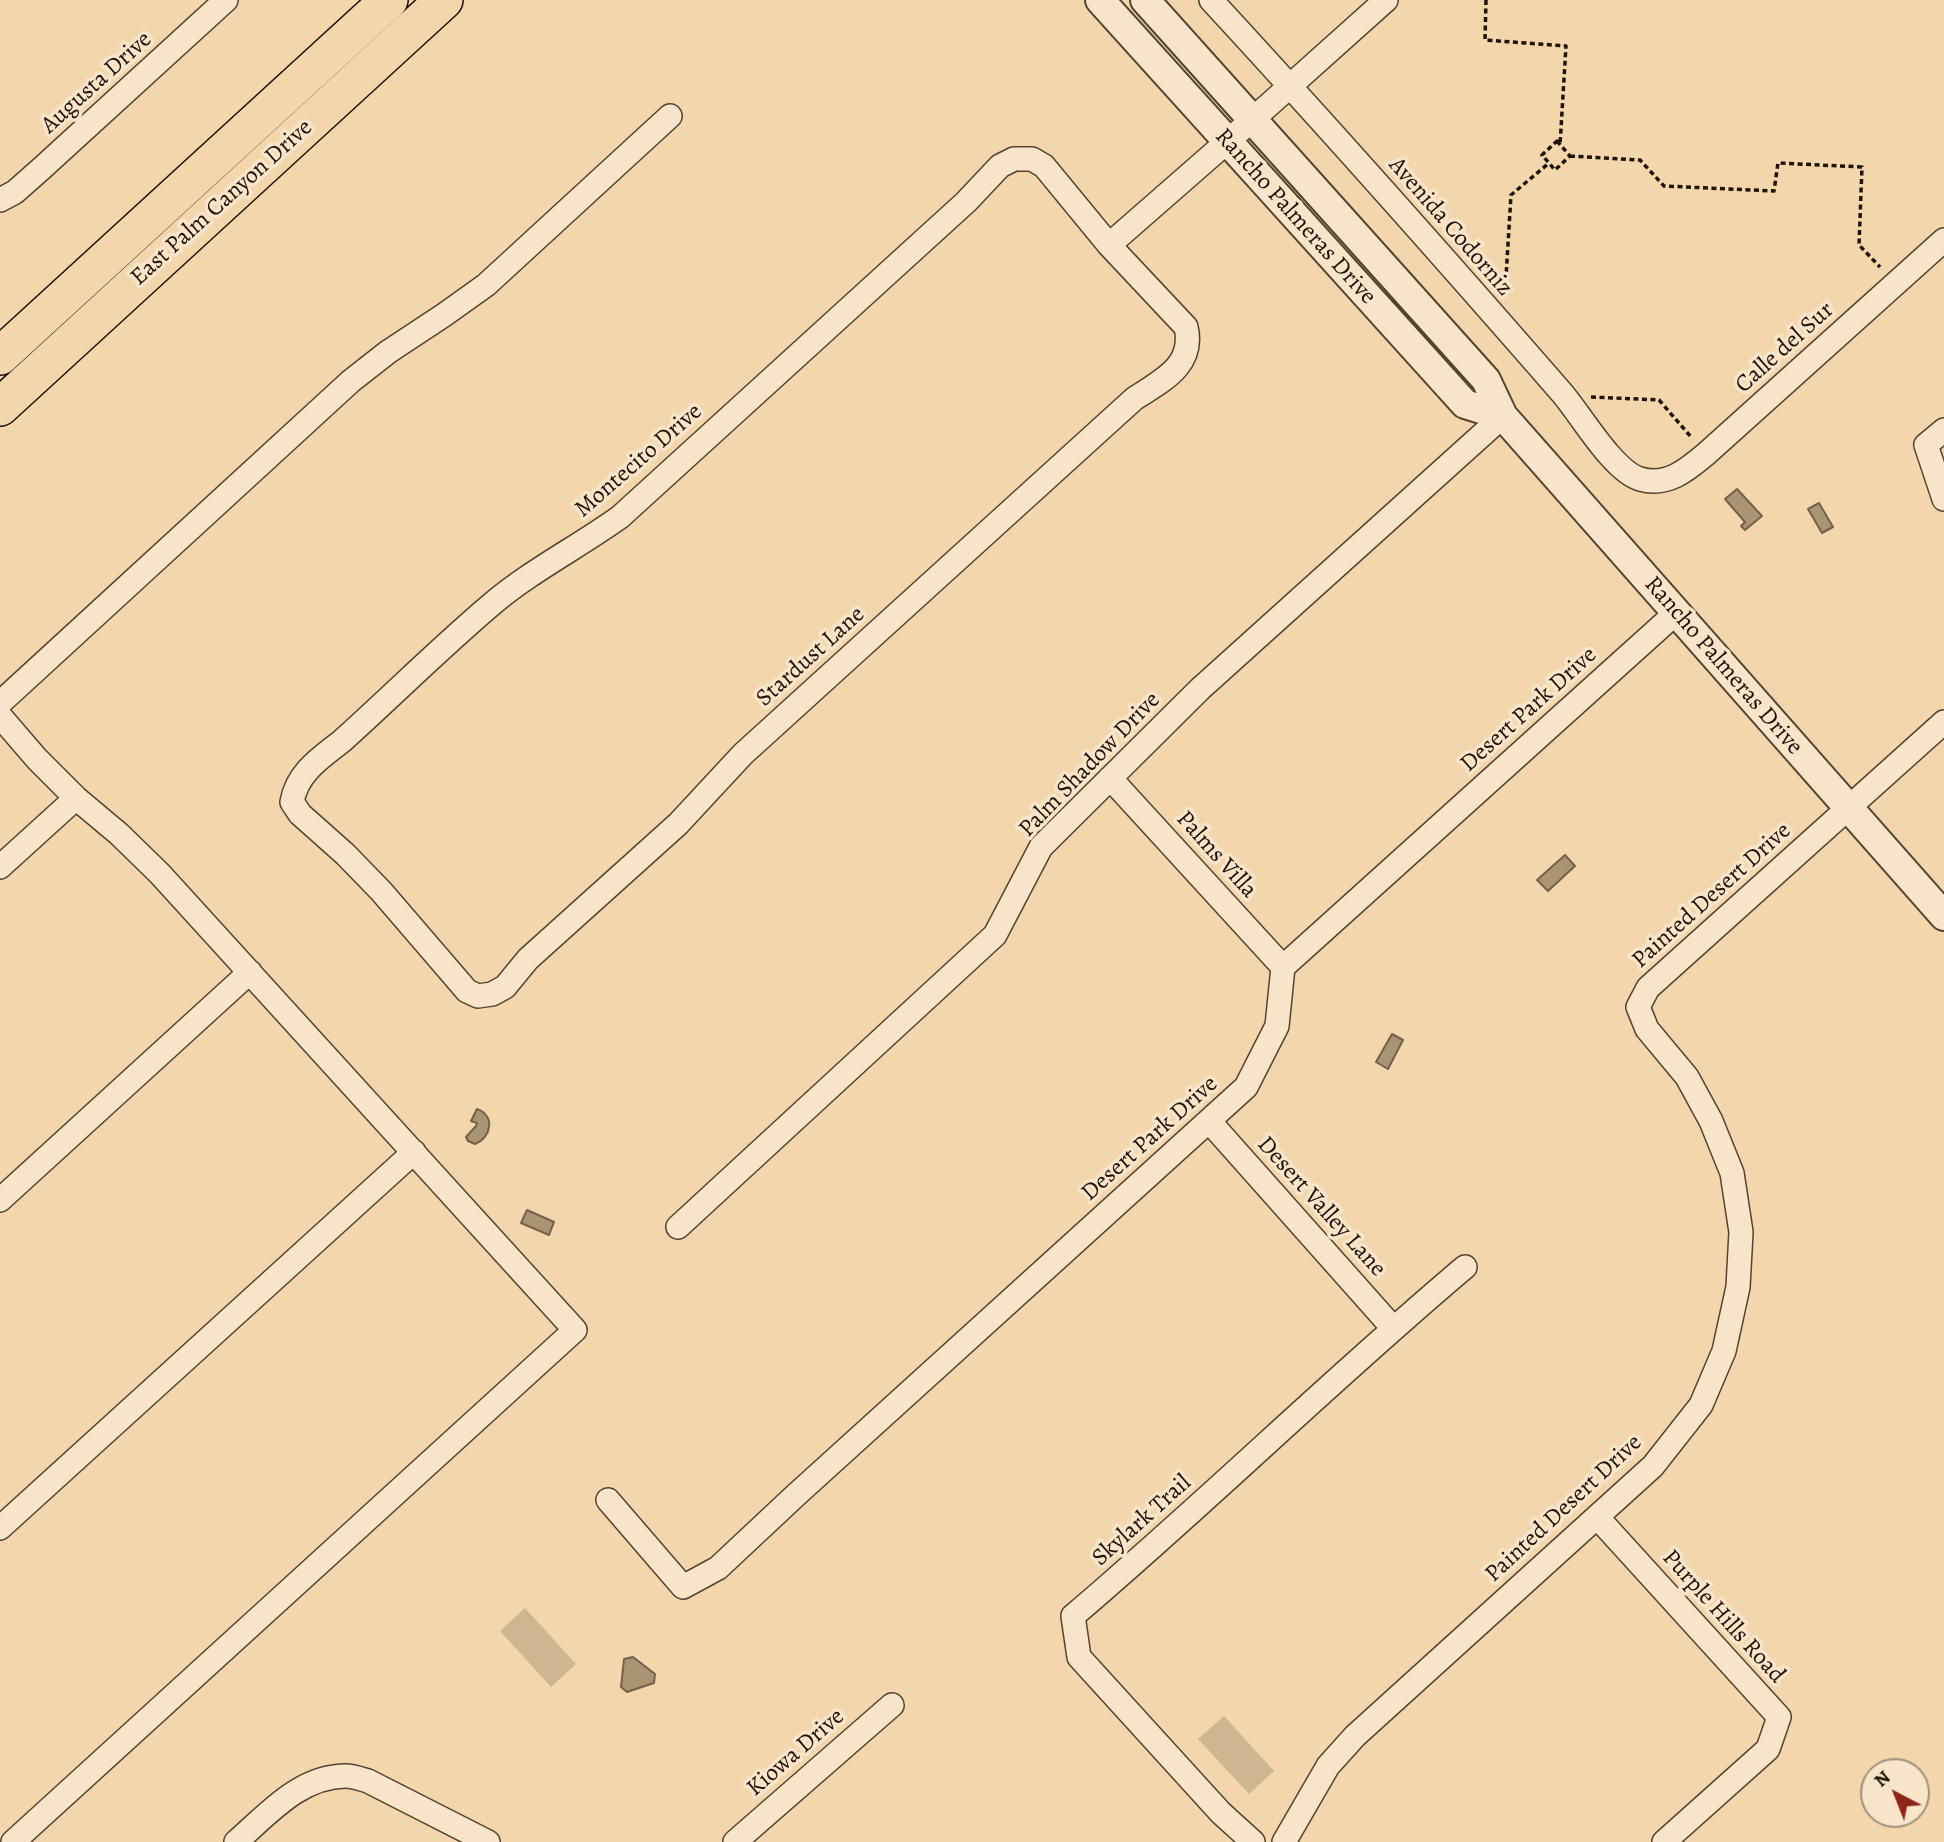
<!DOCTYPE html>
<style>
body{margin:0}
#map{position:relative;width:1944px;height:1842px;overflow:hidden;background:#f3d6ac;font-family:Alegreya,serif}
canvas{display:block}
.north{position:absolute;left:1860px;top:1758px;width:70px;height:70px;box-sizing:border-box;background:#f7e4c9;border:2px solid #a0917c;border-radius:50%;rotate:318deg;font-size:19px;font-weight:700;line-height:28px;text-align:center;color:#1e1408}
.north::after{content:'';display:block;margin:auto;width:24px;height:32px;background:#8f2418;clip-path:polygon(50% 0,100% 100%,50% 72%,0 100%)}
</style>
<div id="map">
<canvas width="1944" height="1842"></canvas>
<div class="north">N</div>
</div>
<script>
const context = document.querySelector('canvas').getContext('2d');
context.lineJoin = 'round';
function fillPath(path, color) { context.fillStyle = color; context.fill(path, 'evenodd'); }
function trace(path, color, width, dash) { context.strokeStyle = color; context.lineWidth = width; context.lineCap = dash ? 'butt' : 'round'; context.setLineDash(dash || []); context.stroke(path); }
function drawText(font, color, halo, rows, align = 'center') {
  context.font = font + ' Alegreya,serif'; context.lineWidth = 7; context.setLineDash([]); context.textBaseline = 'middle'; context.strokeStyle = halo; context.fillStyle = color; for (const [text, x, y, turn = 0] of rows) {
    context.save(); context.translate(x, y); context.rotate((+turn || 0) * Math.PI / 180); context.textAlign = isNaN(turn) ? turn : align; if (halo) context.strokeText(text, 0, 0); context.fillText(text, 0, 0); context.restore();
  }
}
const green = new Path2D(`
 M525,1608L576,1664L551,1687L500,1631Z
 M1224,1716L1274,1771L1249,1794L1198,1739Z`);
const water = new Path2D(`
 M1737,489L1762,516L1745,530L1741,526L1745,522L1725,499Z
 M1819,503L1833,527L1822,533L1808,509Z
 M1565,855L1575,866L1548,891L1537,880Z
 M1392,1034L1403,1040L1388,1069L1376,1062Z
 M477,1109C496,1116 491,1138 475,1144L468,1141L466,1137L476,1126L477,1123L471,1121Z
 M527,1210L554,1222L549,1235L521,1223Z
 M633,1657L655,1674L654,1683L627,1692L621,1687L624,1659Z`);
const path = new Path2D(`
 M1486,0L1485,40L1566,46L1560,145
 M1557,141L1570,156L1555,170L1542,155Z
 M1570,156L1640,160L1664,186L1774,191L1778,163L1862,167L1859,245L1880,267
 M1497,285L1506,277L1511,195L1549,163
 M1591,397L1659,400L1692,438`);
const minor = new Path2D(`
 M1211,0C1330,129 1447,261 1562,393C1581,415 1613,471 1640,479C1667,487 1687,470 1706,454L1944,240
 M1014,159H1032L1044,166L1109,245L1186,327C1195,366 1161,381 1134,399L743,754L678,824L528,959L505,987L492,994L478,996L467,991L381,891L345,854L300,814L292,802C297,773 320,758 342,741C392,696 440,648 492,604C531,571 578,547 620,517L966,202L1000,166Z
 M0,200L15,192L41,169L226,0
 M1109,245L1252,120L1386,0
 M1944,430L1926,445L1944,499
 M0,703L351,381L388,352L444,315L486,285L670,116
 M0,716L37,759L76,798L119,834L160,874L575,1330L13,1842
 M1110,778L1283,967
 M0,867L76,798
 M1209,1121L1393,1328
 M0,1200L250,972
 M678,1227L995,935L1041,847L1200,689L1503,416
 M608,1500L683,1587L718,1568L796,1495L1246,1087L1277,1026L1283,967L1677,612
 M1598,1518L1779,1717L1768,1749L1664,1842
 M0,1528L414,1152
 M236,1842C268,1814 300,1776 346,1776C353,1776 361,1779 368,1781L488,1842
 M735,1842L892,1705
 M1253,1842L1221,1813L1079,1657L1073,1616C1206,1503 1331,1380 1465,1267
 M1284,1842L1328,1766L1355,1736L1653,1466L1701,1405L1724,1351L1738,1287L1741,1232L1732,1173L1711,1121L1687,1077L1647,1029L1638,1007L1648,988L1944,722`);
const tertiary = new Path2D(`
 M1100,0L1465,404L1503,416
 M1145,0L1486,380L1503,416L1944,916`);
const primary = new Path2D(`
 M0,356L389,0
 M0,407L444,0`);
const streetNames = [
 ["Augusta Drive",97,83,-42],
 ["East Palm Canyon Drive",222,203,-42],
 ["Rancho Palmeras Drive",1295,217,48],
 ["Avenida Codorniz",1450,227,49],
 ["Calle del Sur",1785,348,-42],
 ["Montecito Drive",639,461,-41],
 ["Stardust Lane",811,657,-42],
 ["Rancho Palmeras Drive",1723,666,49],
 ["Desert Park Drive",1529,710,-42],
 ["Palm Shadow Drive",1090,765,-46],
 ["Palms Villa",1216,855,48],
 ["Painted Desert Drive",1712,896,-42],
 ["Desert Park Drive",1150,1139,-42],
 ["Desert Valley Lane",1321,1207,48],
 ["Painted Desert Drive",1564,1509,-43],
 ["Skylark Trail",1142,1521,-42],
 ["Purple Hills Road",1723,1617,48],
 ["Kiowa Drive",796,1753,-41]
];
fillPath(green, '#cfb590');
fillPath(water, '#ab9474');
trace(water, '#736149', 2);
trace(minor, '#534431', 26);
trace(tertiary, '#534431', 32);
trace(primary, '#1e1408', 40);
trace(path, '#1e1408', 3.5, [5, 3.5]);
trace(minor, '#f7e4c9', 23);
trace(tertiary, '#f7e4c9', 28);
trace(primary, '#f3d6ac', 37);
drawText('24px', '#1e1408', '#f7e4c9', streetNames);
</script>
